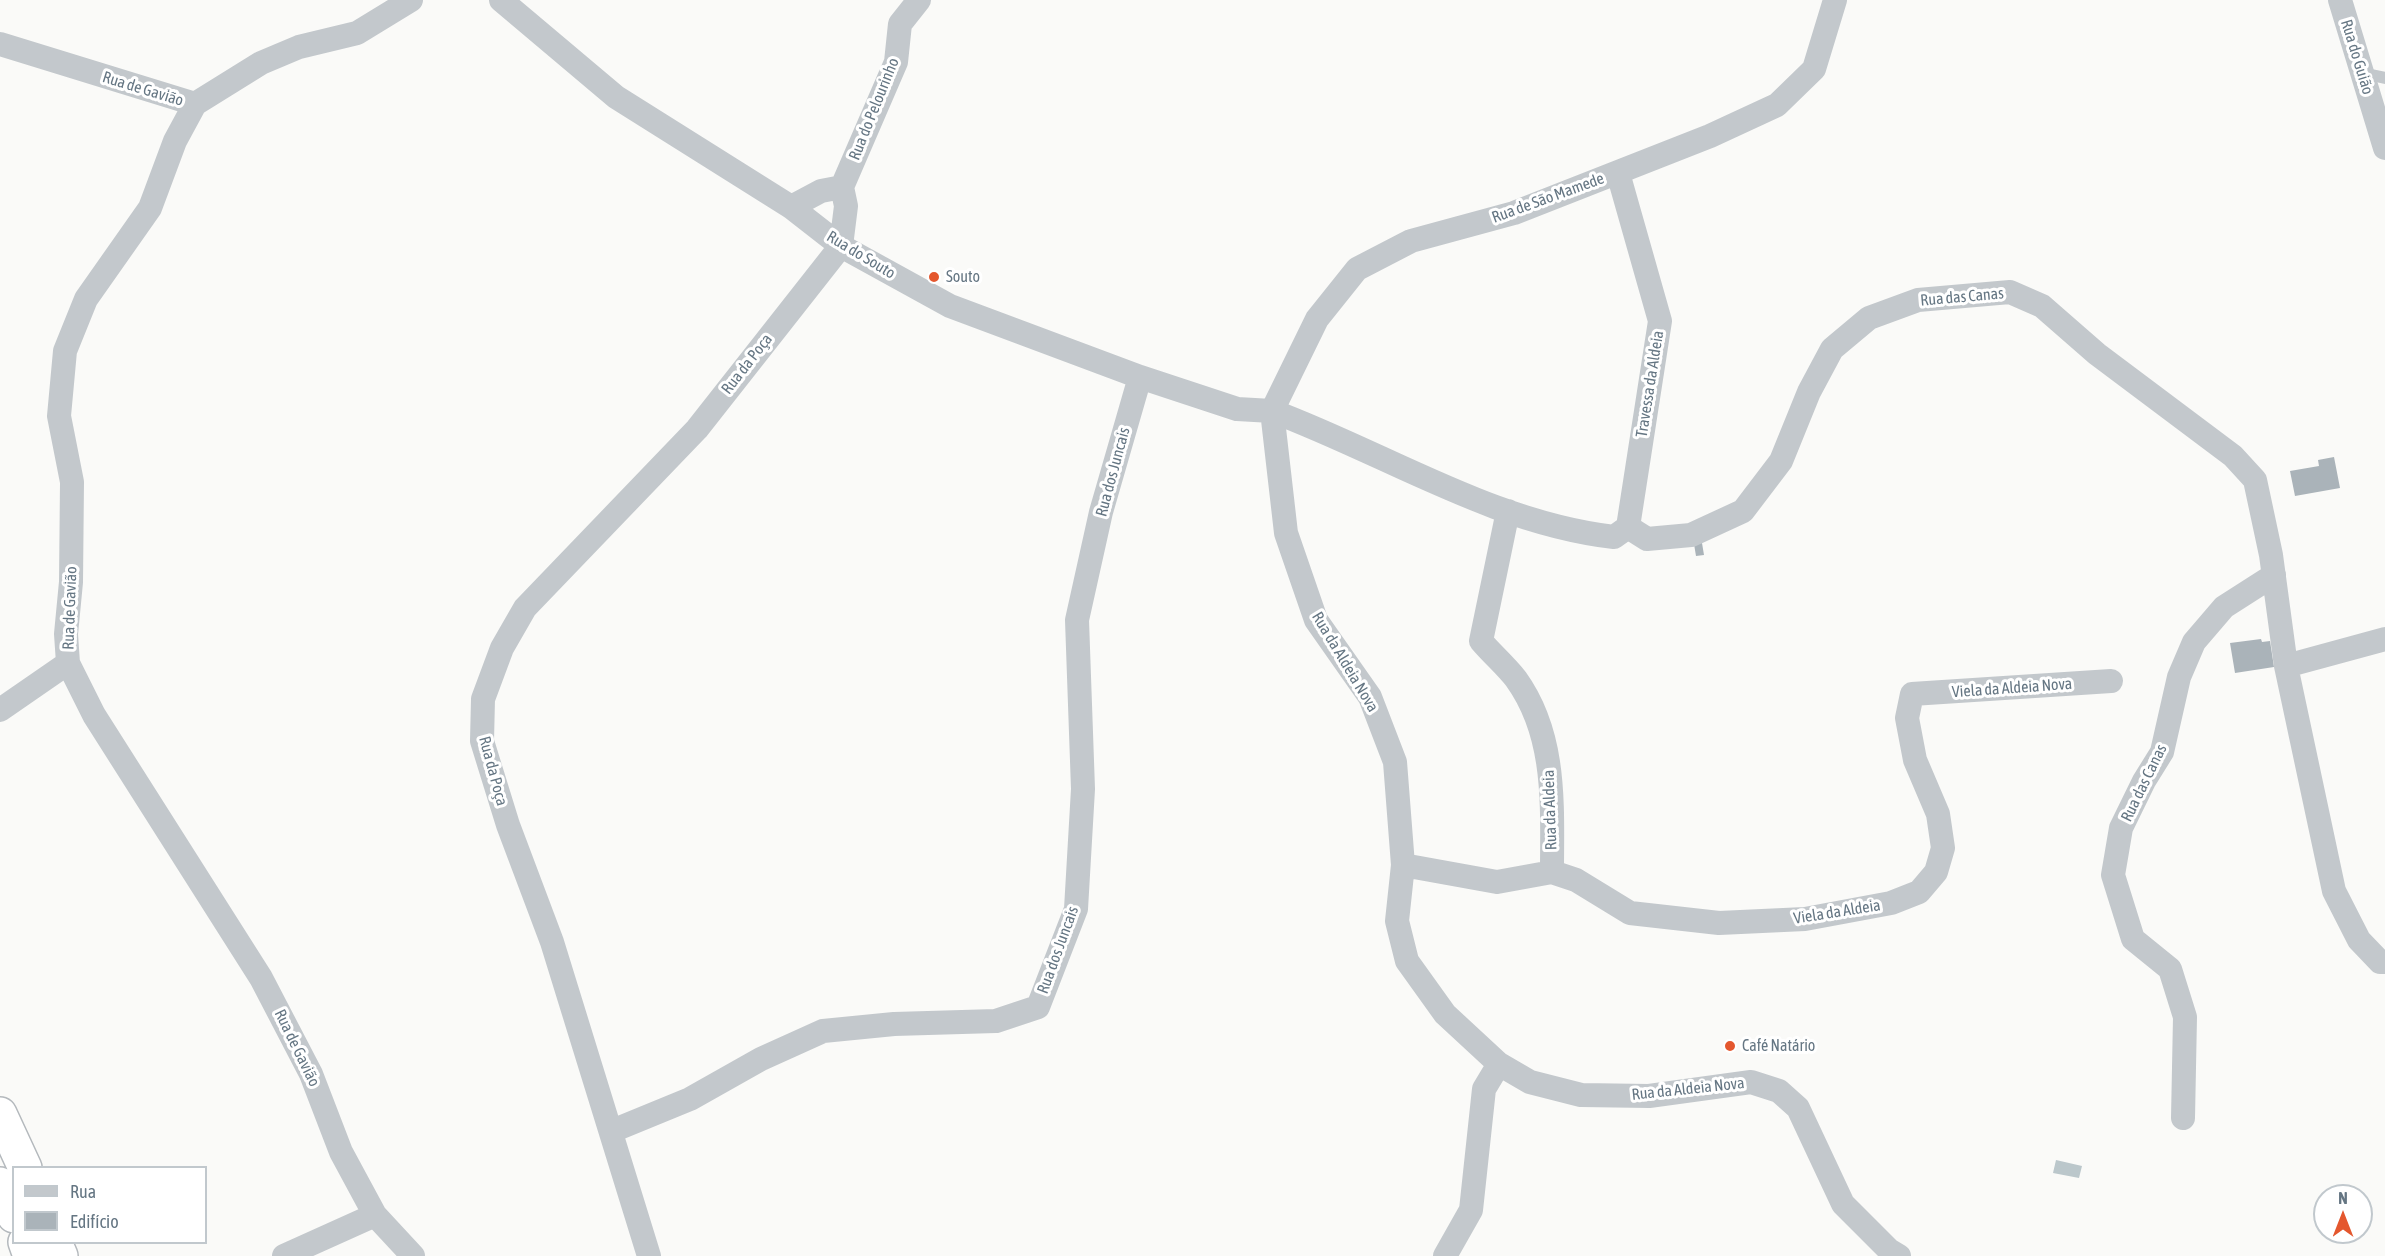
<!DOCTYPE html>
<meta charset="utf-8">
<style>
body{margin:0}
#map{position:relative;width:2385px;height:1256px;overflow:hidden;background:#fafaf8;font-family:"Asap Condensed",sans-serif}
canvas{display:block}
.legend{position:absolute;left:12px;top:1166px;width:195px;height:78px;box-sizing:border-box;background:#fff;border:2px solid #c1c8cd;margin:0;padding:8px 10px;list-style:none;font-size:18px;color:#657683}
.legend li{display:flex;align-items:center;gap:12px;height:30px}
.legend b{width:30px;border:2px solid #c1c8cd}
.north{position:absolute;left:2313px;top:1184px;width:60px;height:60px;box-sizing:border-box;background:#fff;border:2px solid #c1c8cd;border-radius:50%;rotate:0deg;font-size:16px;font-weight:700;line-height:24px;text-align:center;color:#657683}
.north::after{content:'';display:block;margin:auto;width:21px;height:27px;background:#e4572e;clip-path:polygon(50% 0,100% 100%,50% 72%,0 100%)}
</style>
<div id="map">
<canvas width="2385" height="1256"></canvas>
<ul class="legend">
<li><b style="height:8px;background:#c3c8cc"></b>Rua</li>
<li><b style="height:16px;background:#aab3b9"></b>Edifício</li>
</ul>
<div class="north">N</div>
</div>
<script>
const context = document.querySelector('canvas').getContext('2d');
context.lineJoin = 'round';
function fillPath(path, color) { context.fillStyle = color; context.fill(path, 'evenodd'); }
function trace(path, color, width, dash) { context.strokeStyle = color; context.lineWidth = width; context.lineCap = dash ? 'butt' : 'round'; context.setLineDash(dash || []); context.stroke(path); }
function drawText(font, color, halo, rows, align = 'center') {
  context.font = font + ' "Asap Condensed",sans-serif'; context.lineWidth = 6; context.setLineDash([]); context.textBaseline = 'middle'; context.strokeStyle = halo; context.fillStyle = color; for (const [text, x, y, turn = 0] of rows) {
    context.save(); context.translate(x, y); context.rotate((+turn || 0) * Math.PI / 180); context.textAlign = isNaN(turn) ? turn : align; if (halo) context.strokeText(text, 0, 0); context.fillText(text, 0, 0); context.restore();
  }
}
const water = new Path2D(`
 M2056,1160L2082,1166L2079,1178L2053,1173Z`);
const building = new Path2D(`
 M2334,457L2340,488L2295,496L2290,471L2319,466L2318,460Z
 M1702,543L1704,555L1696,556L1694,544Z
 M2261,639L2262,642L2270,641L2274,667L2235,673L2230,643Z`);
const lane = new Path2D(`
 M2362,73L2385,78`);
const street = new Path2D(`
 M411,0L357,33L299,47L261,63L195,104L175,141L150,208L86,299L65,351L59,416L72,482L71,582L66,634L68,663L94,715L261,978L311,1074L341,1152L375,1215L413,1256
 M501,0L616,97L791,207L841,246L950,306L1140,377L1237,409L1272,411C1385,453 1492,523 1614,537L1628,527
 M2340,0L2385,148
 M0,44L195,104
 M1618,173L1660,321L1628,527
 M791,207L821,191L842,187
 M841,246L846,206L842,187L896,62L900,24L919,0
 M1272,411L1286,533L1316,620L1370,697L1395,762L1403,865L1397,921L1407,961L1445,1014L1499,1064L1530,1082L1581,1095L1649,1096L1751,1082L1779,1091L1798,1108L1843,1204L1889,1250L1899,1256
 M1272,411L1317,319L1357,269L1411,241L1514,213L1710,136L1777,105L1814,69L1835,0
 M1508,511L1481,641C1492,654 1506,666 1516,679C1557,736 1552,806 1552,872
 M1628,527L1647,539L1691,535L1743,511L1781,461L1809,392L1832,349L1869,318L1918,300L2010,292L2042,306L2097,354L2233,456L2255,480L2271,555L2286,666L2334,891L2359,940L2380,962H2385
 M2286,666L2385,639
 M0,710L68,663
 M1403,865L1497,882L1552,872L1576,880L1630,913L1719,923L1805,919L1891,903L1919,892L1936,872L1943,848L1938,814L1915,760L1907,718L1912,694L2111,681
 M2183,1118L2185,1017L2170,969L2133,939L2113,875L2121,828L2144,781L2162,752L2179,677L2194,642L2224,607L2274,575
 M612,1131L690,1099L761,1059L823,1031L894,1024L996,1021L1038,1007L1076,909L1083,789L1077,620L1101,512L1140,377
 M284,1256L375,1215
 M649,1256L552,942L508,825L482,741L483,699L502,648L525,608L697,429L841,246
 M1445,1256L1471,1210L1484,1089L1499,1064`);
const highway = new Path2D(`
 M0,1114L25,1168
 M0,1184L14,1216
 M25,1242L30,1256
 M55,1242L61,1256`);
const markers = [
 [934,277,6,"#e4572e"],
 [1730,1046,6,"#e4572e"]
];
const streetNames = [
 ["Rua do Guião",2357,57,73],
 ["Rua de Gavião",143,89,17],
 ["Rua do Pelourinho",874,109,-68],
 ["Rua de São Mamede",1548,198,-20],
 ["Rua do Souto",861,255,31],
 ["Rua das Canas",1962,297,-5],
 ["Rua da Poça",747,364,-52],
 ["Travessa da Aldeia",1650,384,-81],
 ["Rua dos Juncais",1113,472,-75],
 ["Rua de Gavião",70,608,-88],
 ["Rua da Aldeia Nova",1345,662,59],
 ["Viela da Aldeia Nova",2012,688,-4],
 ["Rua da Poça",493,771,75],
 ["Rua das Canas",2144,783,-64],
 ["Rua da Aldeia",1550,810,-92],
 ["Viela da Aldeia",1837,912,-9],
 ["Rua dos Juncais",1058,950,-70],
 ["Rua de Gavião",297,1048,64],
 ["Rua da Aldeia Nova",1688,1089,-6]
];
const poiNames = [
 ["Souto",946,277],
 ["Café Natário",1742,1046]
];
fillPath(water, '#bbc7cb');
fillPath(building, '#aab3b9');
trace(highway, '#b4b9bd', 36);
trace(lane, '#c3c8cc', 12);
trace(street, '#c3c8cc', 24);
trace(highway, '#fff', 33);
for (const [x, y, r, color] of markers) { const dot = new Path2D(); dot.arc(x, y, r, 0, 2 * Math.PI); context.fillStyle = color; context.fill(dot); trace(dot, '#fff', 2); }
drawText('16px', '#657683', '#fff', streetNames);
drawText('16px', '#657683', '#fff', poiNames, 'left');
</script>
